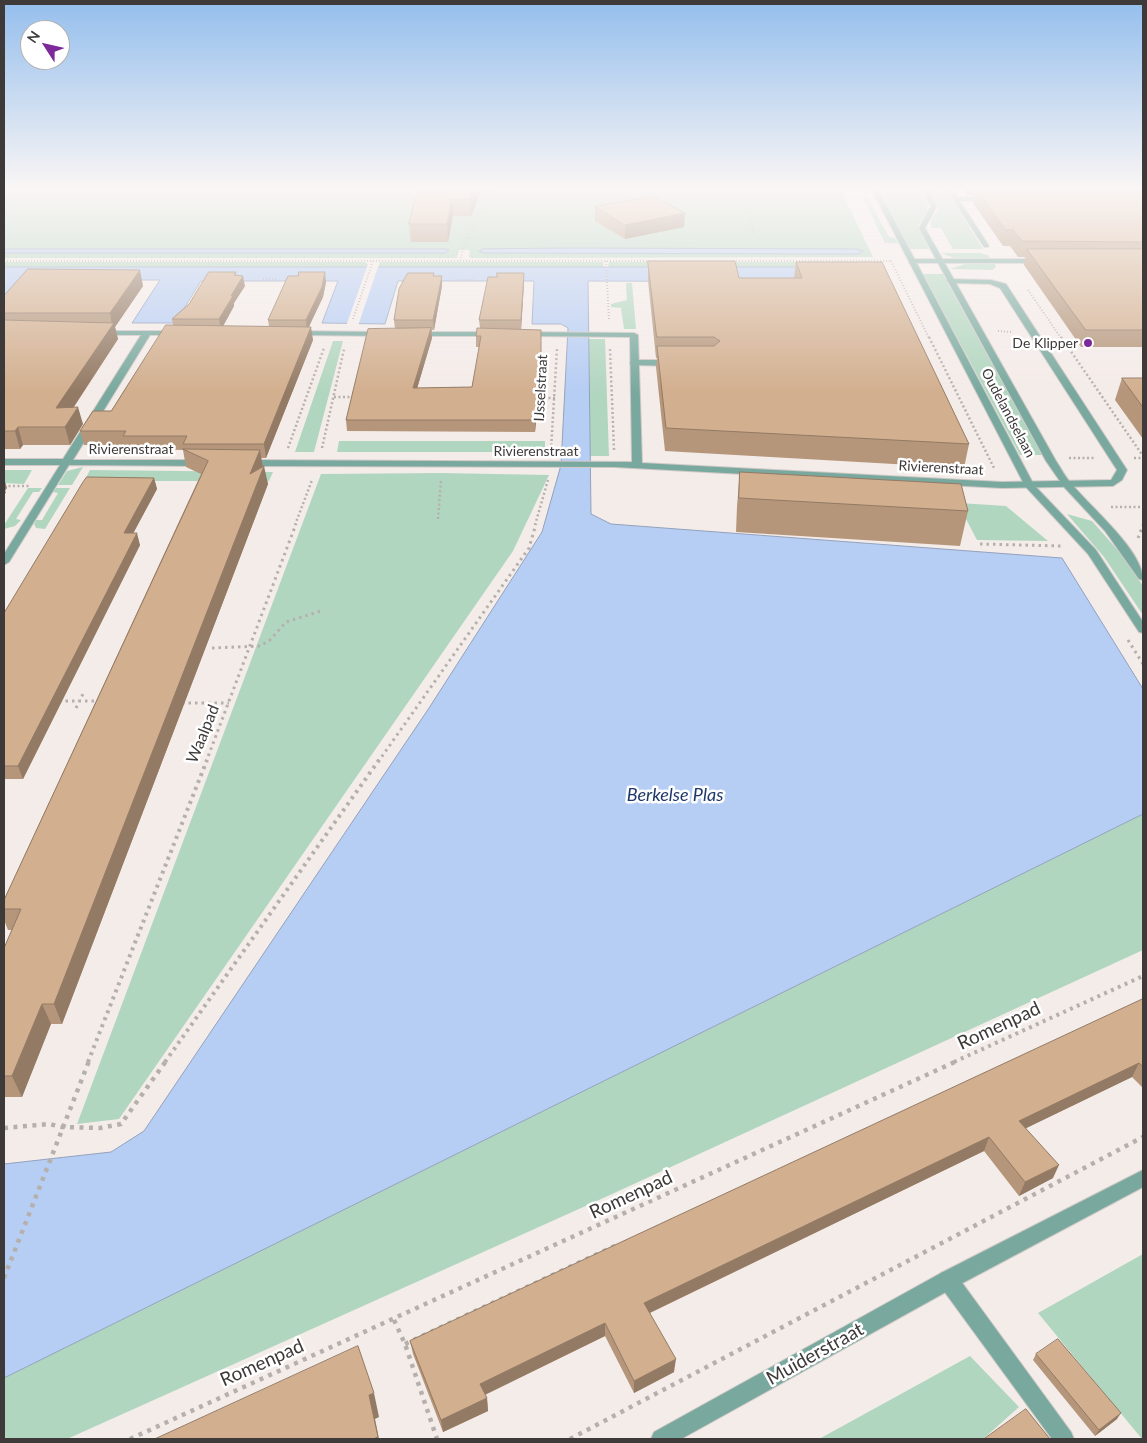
<!DOCTYPE html>
<style>
body{margin:0}
#map{position:relative;width:1147px;height:1443px;overflow:hidden;background:#f4ece9;font-family:Lato,sans-serif}
canvas{display:block}
.frame{position:absolute;inset:0;border:5px solid #3d3a39;pointer-events:none}
.north{position:absolute;left:20px;top:20px;width:50px;height:50px;box-sizing:border-box;background:#fff;border:1px solid #b1b0b0;border-radius:50%;rotate:305deg;font-size:14px;font-weight:700;line-height:20px;text-align:center;color:#3d3a39}
.north::after{content:'';display:block;margin:auto;width:18px;height:22px;background:#7c2a9a;clip-path:polygon(50% 0,100% 100%,50% 72%,0 100%)}
</style>
<div id="map">
<canvas width="1147" height="1443"></canvas>
<div class="frame"></div>
<div class="north">N</div>
</div>
<script>
const context = document.querySelector('canvas').getContext('2d');
context.lineJoin = 'round';
function fillPath(path, color) { context.fillStyle = color; context.fill(path, 'evenodd'); }
function trace(path, color, width, dash) { context.strokeStyle = color; context.lineWidth = width; context.lineCap = dash ? 'butt' : 'round'; context.setLineDash(dash || []); context.stroke(path); }
function drawText(font, color, halo, rows, align = 'center') {
  context.font = font + ' Lato,sans-serif'; context.lineWidth = 5; context.setLineDash([]); context.textBaseline = 'middle'; context.strokeStyle = halo; context.fillStyle = color; for (const [text, x, y, turn = 0] of rows) {
    context.save(); context.translate(x, y); context.rotate((+turn || 0) * Math.PI / 180); context.textAlign = isNaN(turn) ? turn : align; if (halo) context.strokeText(text, 0, 0); context.fillText(text, 0, 0); context.restore();
  }
}
const green = new Path2D(`
 M4,190H841L873,257L471,258L469,257L470,250H459L457,258H4V253H444L449,250H4ZM861,250L863,252L859,254L484,253Z
 M878,190H920C933,211 929,208 918,226L929,249H909Z
 M929,190H946L983,249H953L941,228H931V219L940,209Z
 M863,198H868L889,237L895,238L898,243H885Z
 M941,253H980L988,255L990,259H956Z
 M4,262H364L368,264L367,267H4Z
 M380,262H603L604,267H378Z
 M609,262H875L865,267H608Z
 M965,264H995L996,267L992,270L950,269Z
 M923,274H943L1042,455H1020Z
 M626,283H632L636,329H624L621,308L611,307V304L627,300Z
 M588,339H605L609,456H590Z
 M333,341H343L314,452H295Z
 M339,441H545V452H337Z
 M83,467L72,485H58L67,471Z
 M4,470H32L24,484L4,483Z
 M90,470L273,472L269,481H84Z
 M441,473L549,475L513,551L119,1119L77,1124L321,474Z
 M28,488H42L39,492H33L16,519L21,520L15,526L4,529V525Z
 M56,488H70L45,529L36,528L34,524L36,520H42L58,493L53,492Z
 M739,489L1006,506L1048,541L977,540L966,519Z
 M1067,514L1092,521L1122,555L1143,586V615L1104,557Z
 M1143,814V950L599,1200L67,1439H4V1378Z
 M1143,1254V1439H1142L1038,1313Z
 M970,1356L1019,1407L983,1439H819Z`);
const water = new Path2D(`
 M572,248L856,249L863,251L859,254L484,253L479,251L483,249Z
 M4,249H446L449,250L445,253H4Z
 M4,267H866L873,282L588,281L591,514L611,524L1062,558L1143,689V814L4,1378V1164L111,1152L144,1131L429,708L542,532L561,465L568,328L561,324H532L534,281H398L385,324L322,323L338,281H201L175,323H132L160,280H23L4,302Z`);
const pier = new Path2D(`
 M368,264H379L358,326H346Z`);
const pathFar4 = new Path2D(`
 M741,190L754,234
 M467,238H475
 M4,261H891
 M460,261L464,244L489,190
 M606,261L609,321
 M891,261L929,338
 M263,279H278
 M458,280H474
 M1028,290L1061,338
 M353,319L373,261
 M998,331L1011,332`);
const pathFar3 = new Path2D(`
 M929,337L994,468
 M1061,337L1143,456
 M610,349L614,450
 M334,397H354
 M535,398H555
 M288,448L324,348
 M322,448L344,349
 M551,450L557,349
 M1069,458H1095
 M1134,458H1143
 M4,486H31
 M1111,507H1143
 M438,519L441,479
 M295,525L312,480
 M535,525L548,480`);
const pathFar2 = new Path2D(`
 M1138,538L1143,525
 M980,544L1063,546
 M1128,640L1143,664
 M212,648L260,646L270,640L286,622L324,610
 M59,701H98
 M182,703H229
 M76,708L83,694
 M206,762L296,524
 M378,762L529,548L536,524`);
const pathFar1 = new Path2D(`
 M88,1062L207,760
 M165,1062L379,760
 M954,1062L1143,976`);
const path = new Path2D(`
 M4,1128L49,1124L62,1127L100,1128L121,1124L166,1061
 M4,1278L89,1061
 M394,1320L405,1344L437,1439
 M405,1344L619,1244
 M130,1439L957,1061
 M570,1439L1143,1137`);
const service = new Path2D(`
 M634,360H672L676,363L672,366L631,365L630,363Z
 M948,1271L955,1273L1071,1432L1074,1439H1052L941,1287L939,1280L941,1273Z`);
const minor = new Path2D(`
 M947,190H953L958,197L992,198L990,201H960L989,246L988,247H984Z
 M909,259H1040L1044,261L1040,263H909Z
 M948,279L991,280L1006,284L1127,470L1122,480L1113,486L1002,488L614,467L246,466L241,463L246,460L632,462L630,337L524,336L520,334L524,332L634,333L638,335L642,463L1002,482L1111,480L1117,470L1000,288L990,284L951,283L947,281Z
 M96,331H177L181,333L177,335H150L73,460H201L206,463L201,466L69,465L9,562L4,565V554L60,465H4V459H63L141,335H99L95,333Z
 M294,331L384,332L388,334L384,336L297,335H294Z
 M414,332H492L496,334L492,336H417L413,334Z
 M1143,1170V1187L955,1287L681,1439H651L654,1432L941,1273Z`);
const tertiary = new Path2D(`
 M872,190H878L1034,485L1096,550L1143,622V633L1139,632L1088,554L1025,486Z
 M922,190H928L937,206L925,228L1056,461C1061,468 1065,477 1071,483C1090,507 1143,550 1143,580L1139,579L1105,531L1064,487L1046,461L919,228L931,206Z`);
const wall = new Path2D(`
 M418,190H482L471,216H453L448,242H411L409,224Z
 M964,190H1143V347H1081L1024,265L1025,257H1018L1010,246H1003L973,203L974,195H967Z
 M595,207L684,227L625,239L595,221Z
 M648,261L739,278H794L796,262L969,444L964,468L665,451L656,367L657,358H656L648,281Z
 M236,272V275L245,286L234,303V306L223,326H269L268,320L326,282L323,297L309,327L313,340L266,458H261L263,467L268,484L62,1024H51L22,1097H4V948L12,930H8L4,920V900L201,474L186,467L183,450L127,449L126,445H84L80,431L111,411L173,325L172,319Z
 M434,273V276H442V286L434,330H432V338L417,388L472,387L479,347H476V336L480,328L479,320L524,283L521,329L541,368L535,432L347,431L346,420L395,329L394,320Z
 M143,286L115,327L118,339L74,407L83,424L70,445H23L20,449H4V296Z
 M1122,378H1143V439L1115,400Z
 M740,472L968,511L960,546L736,532L737,506Z
 M154,478L157,489L133,533L140,545L23,779H4V613Z
 M1143,999V1088L1132,1077L1026,1128L1053,1178L1019,1196L984,1151L650,1313L674,1372L634,1393L605,1336L485,1395L487,1398L488,1411L443,1432L413,1354L410,1341Z
 M1036,1354L1117,1419L1095,1436L1033,1360Z`);
const shadedWall = new Path2D(`
 M474,190H482L471,216L470,199Z
 M452,199L453,216L448,242L447,224Z
 M685,213L684,227L625,239V225Z
 M140,270L143,286L115,327L118,339L61,426L56,408L112,325L110,313Z
 M325,272L326,282L323,297L307,330L306,320Z
 M524,273V283L521,331V320Z
 M243,276L245,286L234,303V306L221,330L219,319L231,296Z
 M442,276V286L434,330L433,320Z
 M311,327L313,340L266,458L264,444Z
 M431,328L432,338L414,399L413,388Z
 M541,330V368L535,432V420Z
 M78,407L83,424L70,445L65,427Z
 M18,427L23,445L20,449L15,431Z
 M260,450L263,468L250,474Z
 M264,466L268,484L62,1024L54,1004Z
 M4,478L7,488L5,491L6,492L4,496Z
 M154,478L157,489L127,545L124,533Z
 M137,533L140,545L23,779L18,766Z
 M42,1004L51,1024L22,1097L12,1076Z
 M1139,1063L1132,1077L1014,1134L1019,1121Z
 M989,1137L984,1151L643,1316L644,1303Z
 M1059,1165L1053,1178L1019,1196L1025,1182Z
 M605,1323V1336L482,1396L480,1384Z
 M676,1359L674,1372L634,1393V1381Z
 M374,1393L379,1417L375,1419L379,1439H373L369,1395Z
 M487,1398L488,1411L443,1432L441,1420Z
 M1121,1413L1117,1419L1095,1436L1099,1430Z`);
const building = new Path2D(`
 M418,190H474L470,199H452L447,224H409Z
 M977,190H1143V242L1022,241L1013,230H1006Z
 M653,196L685,213L625,225L595,207Z
 M1027,249H1143V330H1086Z
 M648,261H735L739,278H802L796,262H882L969,444L666,428L657,346H714L720,341L714,337H657Z
 M28,269L140,270L110,313H4V296Z
 M209,272H236L234,275L243,276L231,296H233L219,319H172L189,304Z
 M299,272H325L322,287L306,320H268L288,276H298Z
 M408,273H434L433,276H442L433,320H394L399,289Z
 M497,273H524L521,320H479L488,277H497Z
 M4,320L114,323L56,408L78,407L65,427H18L15,431H4Z
 M166,325L311,327L264,444H183L187,436H123L126,431H80L93,411H111Z
 M431,328L413,388L472,387L481,336H476L477,328L541,330V357L535,420H346L368,329Z
 M1122,378H1143V407Z
 M183,449L260,450L250,474L264,466L54,1004H42L12,1076H4V948L21,909H4V900L208,461Z
 M740,472L961,484L968,511L739,498Z
 M87,477L154,478L124,533H137L18,766H4V613L83,482Z
 M1143,999V1067L1139,1063L1019,1121L1059,1165L1025,1182L989,1137L644,1303L676,1359L634,1381L605,1323L480,1384L487,1398L441,1420L410,1341Z
 M1058,1339L1121,1413L1099,1430L1036,1354Z
 M358,1346L374,1393L369,1395L378,1437L373,1439H155Z
 M1026,1409L1050,1439H984Z`);
const markers = [
 [1088,343,5,"#7c2a9a"]
];
const farPoinames = [
 ["De Klipper",1078,343]
];
const farStreetnames = [
 ["IJsselstraat",541,388,-87],
 ["Oudelandselaan",1008,413,62],
 ["Rivierenstraat",131,449],
 ["Rivierenstraat",536,451],
 ["Rivierenstraat",941,468,3]
];
const streetNames = [
 ["Waalpad",203,734,-68]
];
const waterNames = [
 ["Berkelse Plas",675,795]
];
const nearStreetnames = [
 ["Romenpad",999,1026,-25],
 ["Romenpad",631,1195,-25],
 ["Muiderstraat",815,1354,-29],
 ["Romenpad",262,1363,-24]
];
fillPath(green, '#b1d6bf');
fillPath(water, '#b6cdf4');
trace(water, '#92a1bc', 1);
fillPath(pier, '#f4ece9');
trace(service, '#cfc8c6', 2);
trace(minor, '#cfc8c6', 2);
trace(tertiary, '#cfc8c6', 2);
trace(pathFar4, '#b6b0ad', 2, [1, 2]);
trace(pathFar3, '#b6b0ad', 2.5, [2, 2.5]);
trace(pathFar2, '#b6b0ad', 3, [2.5, 4]);
trace(pathFar1, '#b6b0ad', 4, [3, 4.5]);
trace(path, '#b6b0ad', 4.5, [4, 5.5]);
fillPath(service, '#79a99e');
fillPath(minor, '#79a99e');
fillPath(tertiary, '#79a99e');
fillPath(wall, '#b5967b');
fillPath(shadedWall, '#937a64');
fillPath(building, '#d2af8f');
trace(building, '#937a64', 1);
const sky = context.createLinearGradient(0, 0, 0, 392);
sky.addColorStop(0, '#94beed');
sky.addColorStop(0.48, '#faf6f5');
sky.addColorStop(1, '#faf6f500');
context.fillStyle = sky;
context.fillRect(0, 0, 1147, 392);
for (const [x, y, r, color] of markers) { const dot = new Path2D(); dot.arc(x, y, r, 0, 2 * Math.PI); context.fillStyle = color; context.fill(dot); trace(dot, '#fff', 2); }
drawText('14px', '#3d3a39', '#fff', farPoinames, 'right');
drawText('14px', '#3d3a39', '#fff', farStreetnames);
drawText('16px', '#3d3a39', '#fff', streetNames);
drawText('italic 18px', '#1e3969', '#fff', waterNames);
drawText('19px', '#3d3a39', '#fff', nearStreetnames);
</script>
